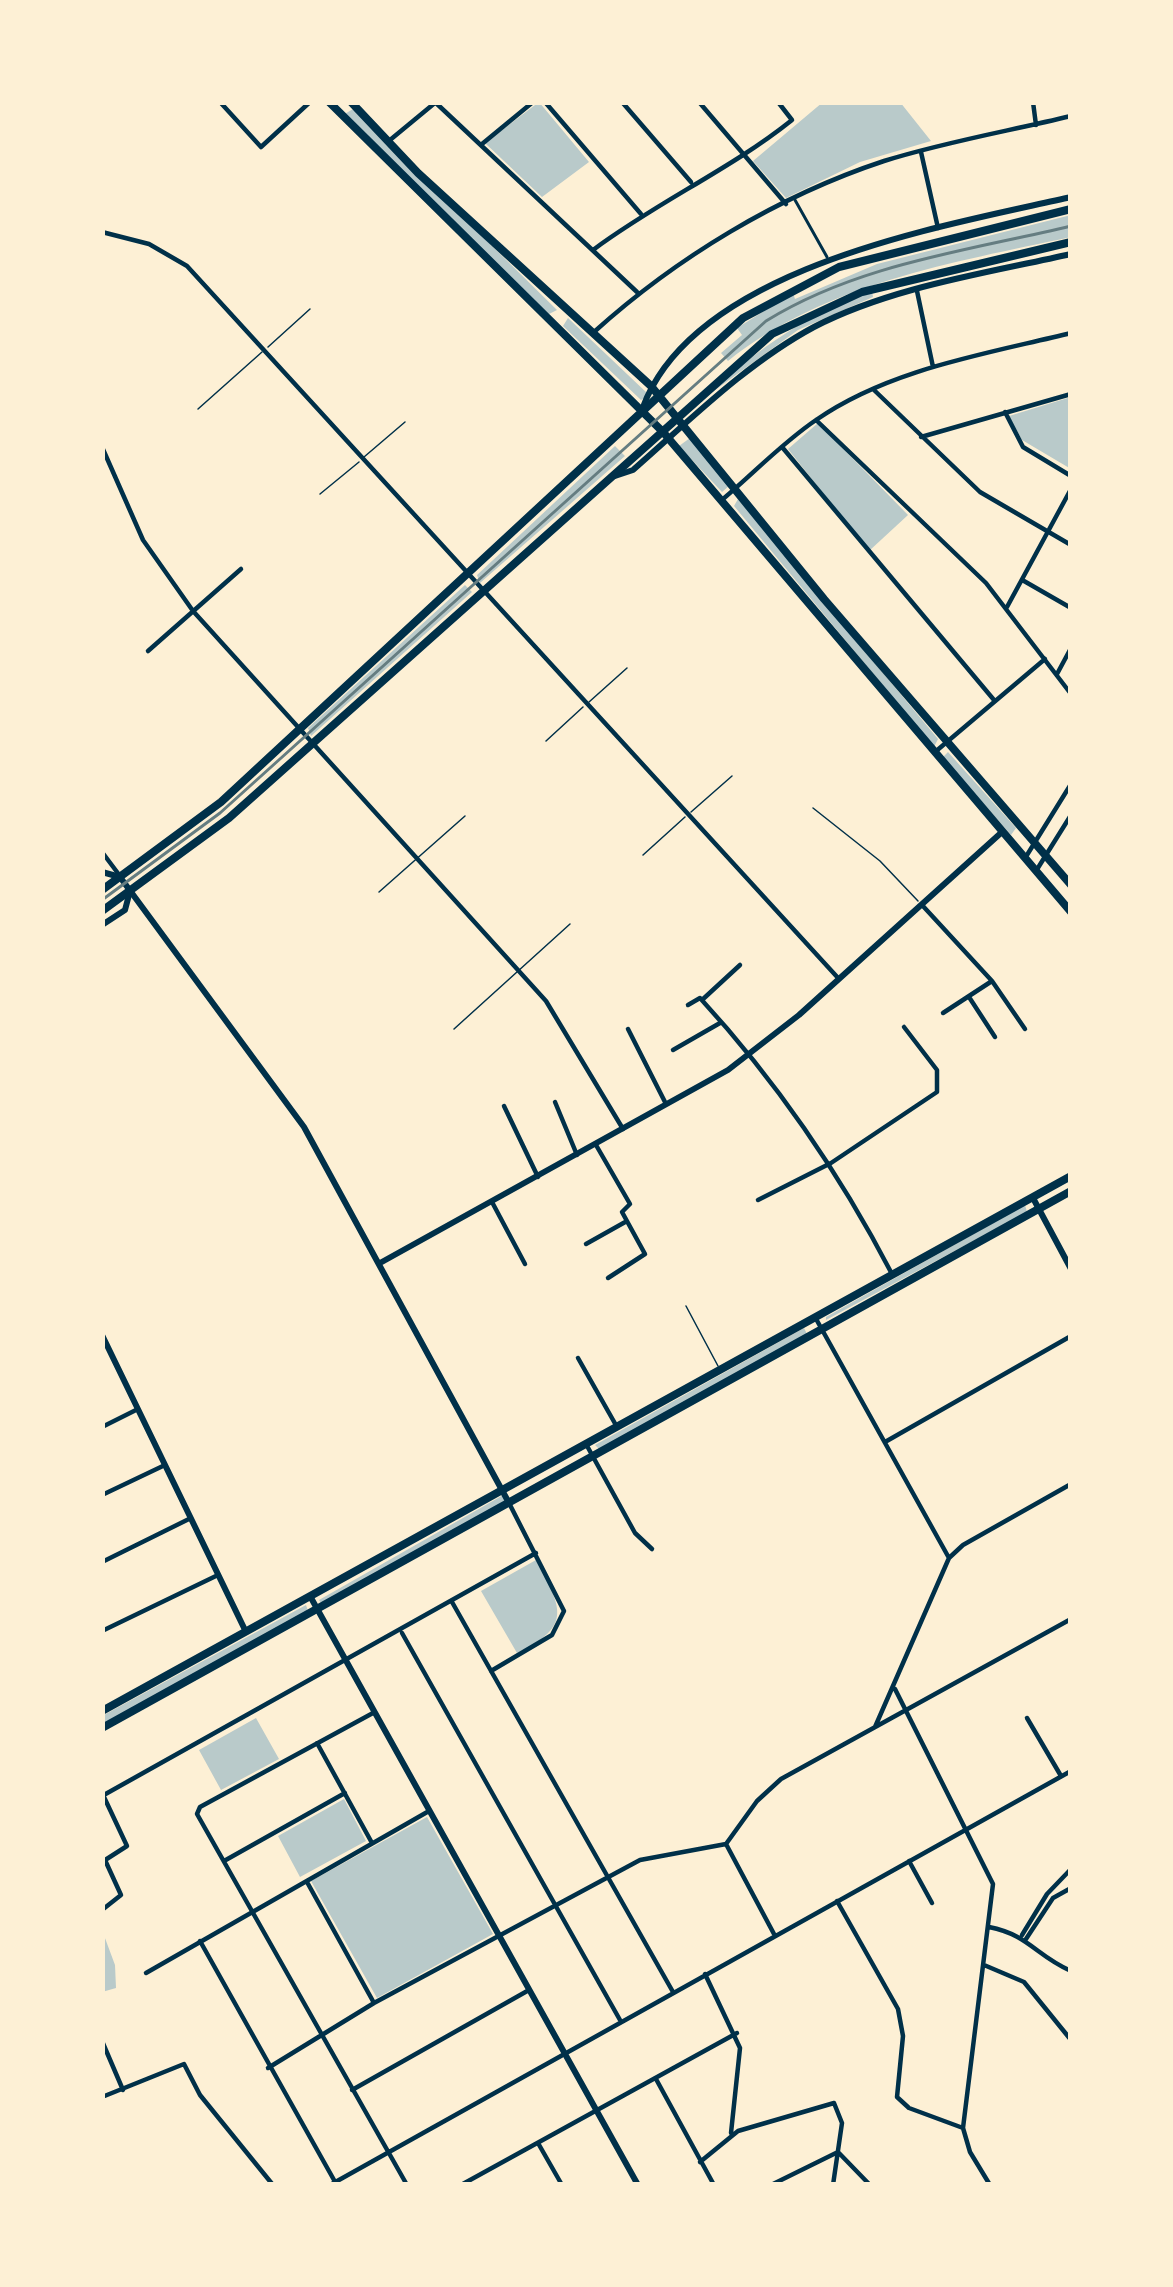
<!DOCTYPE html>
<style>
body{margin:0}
#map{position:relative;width:1173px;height:2287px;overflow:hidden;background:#fdf0d5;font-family:Cabin,sans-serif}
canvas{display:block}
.frame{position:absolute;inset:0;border:105px solid #fdf0d5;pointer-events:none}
</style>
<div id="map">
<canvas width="1173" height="2287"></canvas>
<div class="frame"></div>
</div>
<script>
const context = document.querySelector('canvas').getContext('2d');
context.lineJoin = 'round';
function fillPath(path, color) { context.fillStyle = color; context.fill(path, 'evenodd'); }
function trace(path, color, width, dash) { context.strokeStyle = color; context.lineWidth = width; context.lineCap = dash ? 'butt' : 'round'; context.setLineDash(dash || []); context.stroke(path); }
const green = new Path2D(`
 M539,102L589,162L542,197L485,143Z
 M823,102H900L931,141L860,162L786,198L753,161Z
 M353,109L557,310L549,314L343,115Z
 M1071,215V237C951,263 826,283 728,361L721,353L742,335L737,328L793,293L795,299L877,264Z
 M872,291L873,297L798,330L693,406C753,354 797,318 872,291Z
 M568,318L647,393V397L641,400L563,326Z
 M1071,397V469L1022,440L1009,416Z
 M818,423L908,515L869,551L788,449Z
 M690,438L729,486L722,492L679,446Z
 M615,446L625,456L480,583L477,575Z
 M738,499L938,739L934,747L734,506Z
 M465,585L472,592L311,736L308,728Z
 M948,752L1016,828L1011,835L943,757Z
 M1025,1205L1027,1212L826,1320V1317Z
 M804,1328L807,1334L599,1449L595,1445Z
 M505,1494L504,1502L321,1603L319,1600Z
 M536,1560C561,1607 574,1626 517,1653L481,1591Z
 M306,1605L308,1611L102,1725V1716Z
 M256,1718L279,1759L221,1790L199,1750Z
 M344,1799L366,1841L300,1877L278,1836Z
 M427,1817L493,1934L377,1998L311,1881Z
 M102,1930L115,1965L116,1988L102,1992Z`);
const service = new Path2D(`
 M268,347L310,309
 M198,409L262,352
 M364,457L405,422
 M320,494L359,462
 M589,702L627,668
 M546,741L583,707
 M813,808L880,861L918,901
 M691,812L732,776
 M643,855L685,817
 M379,892L465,816
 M454,1029L570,924
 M686,1306L718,1366`);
const pedestrian = new Path2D(`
 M795,200L827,257`);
const minor = new Path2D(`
 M220,102L261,147L310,102
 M545,102L641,214
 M622,102L691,182
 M699,102L786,204
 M1033,102L1036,125
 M436,103L637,292
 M390,140L436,102
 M482,144L533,102
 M921,152L938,228
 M102,232L149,244L187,266L839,979
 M593,250C657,202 731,169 792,120L778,102
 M917,291L933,367
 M594,332C676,258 778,196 884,161C944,142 1009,131 1071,116
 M874,390L980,492L1071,545
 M1005,412L1023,447L1071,476
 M816,420L986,583L1071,694
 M921,437L1071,394
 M102,447L143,540L193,611L546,1001L623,1129
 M782,447L994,700
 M723,499C754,473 782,443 816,420C889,369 986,354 1071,333
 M1024,581L1071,608
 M1007,607L1071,489
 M148,651L241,569
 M1057,674L1071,648
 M935,752L1045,659
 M102,852L120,876
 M1027,855L1071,784
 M1036,871L1071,815
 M922,905L992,981L1025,1029
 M969,997L995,1037
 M702,1000L740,965
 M688,1005L700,998C778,1083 839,1172 892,1274
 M943,1013L992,981
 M628,1029L666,1104
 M673,1050L720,1023
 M555,1102L577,1155
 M504,1106L538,1177
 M596,1145L630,1204L622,1212L645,1254L608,1278
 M758,1200L831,1163L937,1092V1070L904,1027
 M492,1202L525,1264
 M586,1244L627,1221
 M815,1317L949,1558L875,1727
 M578,1358L617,1427
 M102,1427L138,1409
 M885,1442L1071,1336
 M586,1444L635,1533L652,1549
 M102,1495L165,1465
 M949,1558L963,1545L1071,1484
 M102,1562L191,1518
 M452,1602L673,1992
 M102,1631L218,1575
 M402,1633L620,2020
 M491,1671L552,1635L564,1611L509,1503
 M895,1689L993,1884L963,2128L970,2152L990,2185
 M373,1713L200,1807L197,1814L407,2185
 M1027,1718L1061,1776
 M317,1743L372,1843
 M102,1796L536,1553
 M726,1844L774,1934
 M224,1861L345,1793
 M909,1861L932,1903
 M102,1862L127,1846L104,1797
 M307,1882L374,2003
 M837,1901L898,2009L903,2036L897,2097L909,2108L963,2128
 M102,1910L121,1895L105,1860
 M102,1912V1925
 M989,1927C1029,1935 1035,1955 1071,1971
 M1022,1935L1047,1894L1071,1869
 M1026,1939L1053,1898L1071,1888
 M200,1941L334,2180
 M984,1965L1024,1982L1071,2040
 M146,1973L429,1811
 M705,1974L740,2048L731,2133
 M102,2041L123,2090
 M268,2068L374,2003L640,1860L726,1844L757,1801L781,1779L1071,1619
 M656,2079L714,2185
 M352,2090L529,1990
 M102,2097L184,2064L200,2095L273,2185
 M538,2143L562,2185
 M838,2152L870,2185
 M700,2162L738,2131L834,2103L842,2123L833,2185
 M330,2185L1071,1771
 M461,2185L737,2033
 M771,2185L838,2152`);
const tertiary = new Path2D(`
 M120,877L304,1127L509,1503
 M1033,1198L1071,1269
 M380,1263L728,1070L799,1015L1002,832
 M102,1335L246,1632
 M310,1596L638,2185`);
const secondary = new Path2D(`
 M643,407C695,267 944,226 1071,197
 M615,476L633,470C690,420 747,363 814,327C891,287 987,273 1071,254
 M102,872L120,877
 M102,925L125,910L130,891`);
const primary = new Path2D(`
 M329,102L663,432L1071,912
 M351,102L418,173L651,386L824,599L1071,885
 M102,890L221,802L743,318L839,267L1071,209
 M102,911L229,818L772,334L862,292L1071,242
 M102,1711L1071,1176
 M102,1728L1071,1191`);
const rail = new Path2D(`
 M102,900L220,813L766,321C858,264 967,251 1071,226`);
fillPath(green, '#b9caca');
trace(service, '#003049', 1.5);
trace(pedestrian, '#003049', 3);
trace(minor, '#003049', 4.5);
trace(tertiary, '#003049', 6);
trace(secondary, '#003049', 6);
trace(primary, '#003049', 8);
trace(rail, '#657d81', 3);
</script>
